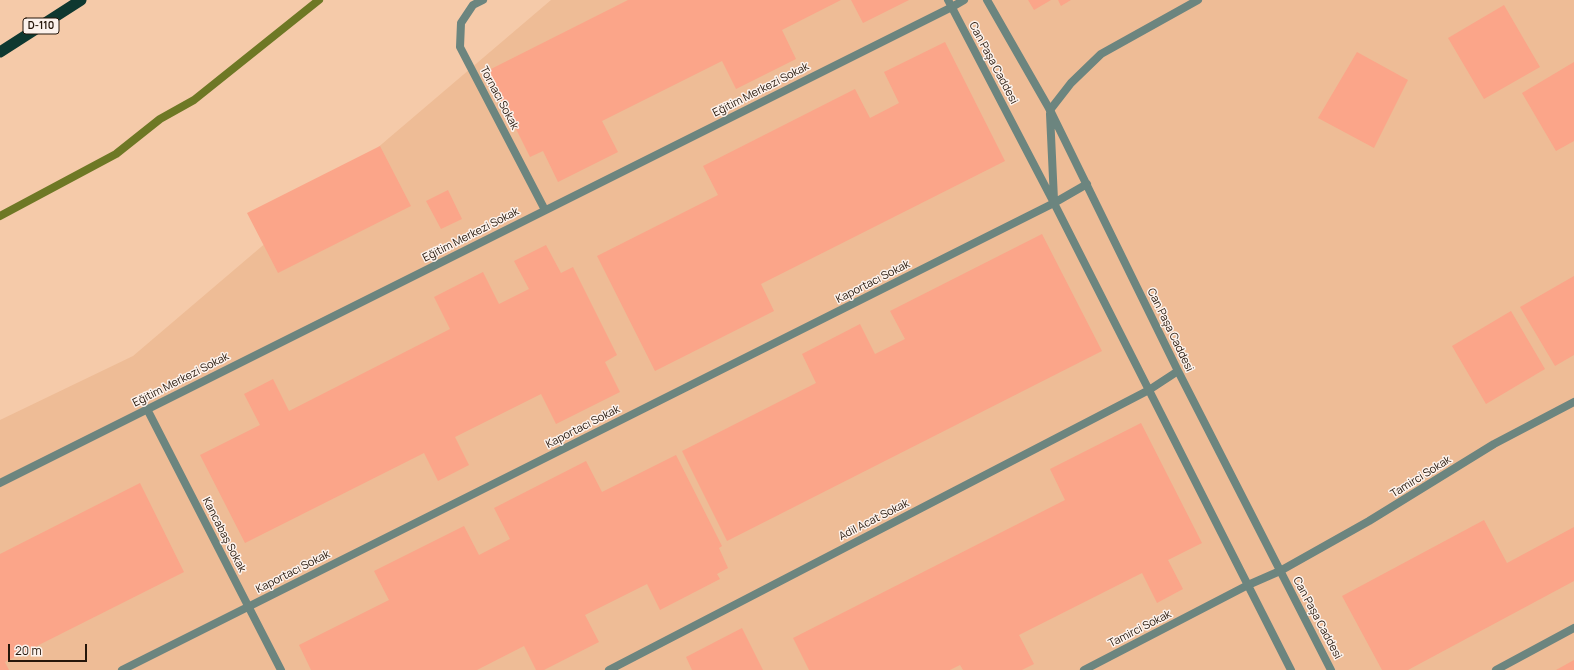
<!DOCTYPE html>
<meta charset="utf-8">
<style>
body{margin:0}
#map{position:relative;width:1574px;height:670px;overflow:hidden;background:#f5caa9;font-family:Manrope,sans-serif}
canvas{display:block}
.scale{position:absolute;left:8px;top:644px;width:79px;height:18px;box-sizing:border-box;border:2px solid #25160a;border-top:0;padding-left:5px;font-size:12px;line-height:14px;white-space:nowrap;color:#25160a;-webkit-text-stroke:3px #fcf2ec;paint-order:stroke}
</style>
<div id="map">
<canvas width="1574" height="670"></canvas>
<div class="scale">20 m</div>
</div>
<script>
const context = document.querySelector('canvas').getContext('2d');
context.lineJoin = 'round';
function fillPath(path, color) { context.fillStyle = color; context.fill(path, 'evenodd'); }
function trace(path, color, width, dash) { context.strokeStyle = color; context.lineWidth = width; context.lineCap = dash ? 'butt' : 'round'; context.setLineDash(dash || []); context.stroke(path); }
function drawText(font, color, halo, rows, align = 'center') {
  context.font = font + ' Manrope,sans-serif'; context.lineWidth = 3; context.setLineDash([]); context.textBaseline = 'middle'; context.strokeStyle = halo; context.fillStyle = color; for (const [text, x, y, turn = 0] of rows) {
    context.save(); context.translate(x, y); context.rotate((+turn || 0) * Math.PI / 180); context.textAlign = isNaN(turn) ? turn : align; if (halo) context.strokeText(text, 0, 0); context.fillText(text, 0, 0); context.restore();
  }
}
const built = new Path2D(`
 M551,0H1574V670H0V420L133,356Z`);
const stream = new Path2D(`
 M0,216L116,154L160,119L194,100L319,0`);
const building = new Path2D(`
 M628,0H841L782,30L796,59L736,89L722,61L602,121L618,152L558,182L543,151L530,157L487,71Z
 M851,0H909L863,23Z
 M1028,0H1051L1034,10Z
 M1058,0H1071L1061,6Z
 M1504,5L1540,67L1484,99L1448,38Z
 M945,42L1005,161L761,284L774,311L655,371L597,256L718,195L703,166L855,89L870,118L899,103L884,72Z
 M1357,52L1408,80L1374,148L1318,118Z
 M1574,62V141L1556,151L1522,93Z
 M380,146L411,206L278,273L247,213Z
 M448,190L462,219L441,229L426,201Z
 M1042,234L1102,351L727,541L682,451L816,383L802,354L860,324L875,354L905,339L890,311Z
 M546,245L561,273L573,267L617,355L605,362L620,392L556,424L541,394L455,437L469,465L438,481L424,453L245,543L200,455L260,425L244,394L273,379L289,411L450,329L434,297L483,272L499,304L529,289L514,261Z
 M1574,276V355L1555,366L1520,307Z
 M1511,311L1545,369L1486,404L1452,346Z
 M1141,423L1202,543L1168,560L1183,589L1157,603L1142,573L1019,635L1034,664L1022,670H963L960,665L950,670H809L793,638L1065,500L1050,469Z
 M676,455L722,546L719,548L728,568L717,574L720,579L660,610L647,584L585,615L599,642L544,670H536L524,646L477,670H311L299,645L389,600L374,571L464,526L479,555L510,539L494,508L586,461L602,492Z
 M140,483L184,572L5,662L9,670H0V554Z
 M1484,520L1507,563L1574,527V581L1408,670H1382L1342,596Z
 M742,628L763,670H692L686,657Z
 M1574,660V670H1556Z`);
const service = new Path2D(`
 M483,0L473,5L461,23L460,47L545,210
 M147,409L281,670
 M0,483L952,7
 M122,670L1054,203
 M609,670L1149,390
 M1084,670L1248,585`);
const minor = new Path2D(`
 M1050,110L1071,83L1101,54L1198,0
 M1280,571L1369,521L1494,444L1574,402
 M1496,670L1574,628`);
const tertiary = new Path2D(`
 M948,0L1054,203L1291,670
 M987,0L1050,110L1178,371L1331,670
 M952,7L964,0
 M1050,114L1054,200
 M1054,203L1087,184
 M1149,390L1178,371
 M1248,585L1280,571`);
const trunk = new Path2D(`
 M0,52L81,0`);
const shields = [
 [41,26,36]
];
const shieldNames = [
 ["D-110",41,26]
];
const streetNames = [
 ["Can Paşa Caddesi",993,63,62],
 ["Eğitim Merkezi Sokak",761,90,-27],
 ["Tornacı Sokak",499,98,62],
 ["Eğitim Merkezi Sokak",471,235,-27],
 ["Kaportacı Sokak",873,282,-27],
 ["Can Paşa Caddesi",1170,330,64],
 ["Eğitim Merkezi Sokak",181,380,-27],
 ["Kaportacı Sokak",583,427,-27],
 ["Tamirci Sokak",1421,477,-32],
 ["Adil Acat Sokak",874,520,-27],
 ["Kancabaş Sokak",224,535,63],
 ["Kaportacı Sokak",293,572,-27],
 ["Can Paşa Caddesi",1317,618,62],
 ["Tamirci Sokak",1140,629,-27]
];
fillPath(built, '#eebc96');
trace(stream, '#6e7825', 8);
fillPath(building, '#fba589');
trace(service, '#6c857f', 8);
trace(minor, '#6c857f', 8);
trace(tertiary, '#6c857f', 8);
trace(trunk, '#0e3830', 11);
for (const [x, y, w] of shields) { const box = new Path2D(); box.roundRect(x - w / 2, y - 8, w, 16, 3); context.fillStyle = '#fcf2ec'; context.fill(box); trace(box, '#25160a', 1); }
drawText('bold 10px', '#25160a', null, shieldNames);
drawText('11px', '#25160a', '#fcf2ec', streetNames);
</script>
